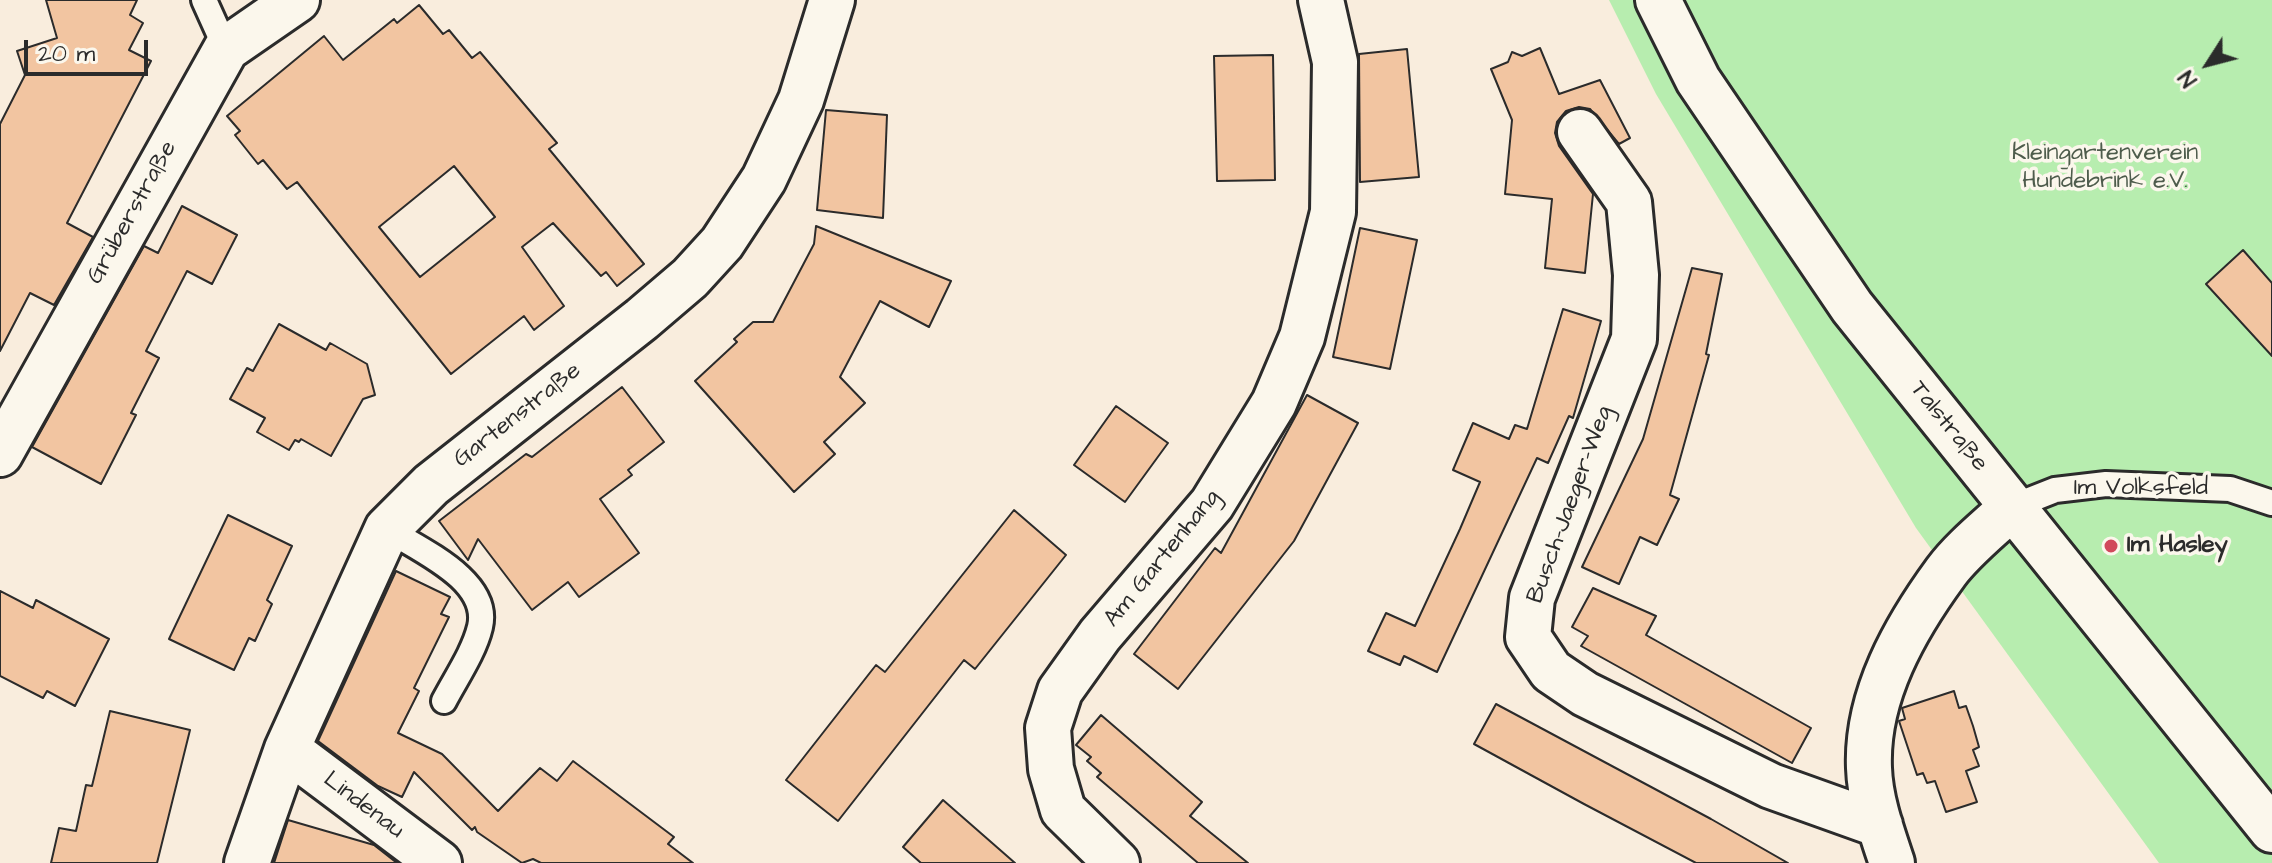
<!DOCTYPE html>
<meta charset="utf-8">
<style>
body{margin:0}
#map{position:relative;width:2272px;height:863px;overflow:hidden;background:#f9eddd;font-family:"Architects Daughter",sans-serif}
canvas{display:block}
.north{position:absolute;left:2168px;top:24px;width:80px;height:80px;-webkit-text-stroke:6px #fbf7ec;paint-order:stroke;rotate:234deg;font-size:22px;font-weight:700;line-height:32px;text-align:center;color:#2b2b2b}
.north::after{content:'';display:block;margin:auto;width:28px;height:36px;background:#2b2b2b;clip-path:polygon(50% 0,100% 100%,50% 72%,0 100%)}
.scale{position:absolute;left:24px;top:40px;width:124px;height:36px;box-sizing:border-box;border:4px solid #2b2b2b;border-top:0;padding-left:10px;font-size:24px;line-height:28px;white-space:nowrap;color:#2b2b2b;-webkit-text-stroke:6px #fbf7ec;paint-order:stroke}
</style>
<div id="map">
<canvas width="2272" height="863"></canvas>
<div class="north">N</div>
<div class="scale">20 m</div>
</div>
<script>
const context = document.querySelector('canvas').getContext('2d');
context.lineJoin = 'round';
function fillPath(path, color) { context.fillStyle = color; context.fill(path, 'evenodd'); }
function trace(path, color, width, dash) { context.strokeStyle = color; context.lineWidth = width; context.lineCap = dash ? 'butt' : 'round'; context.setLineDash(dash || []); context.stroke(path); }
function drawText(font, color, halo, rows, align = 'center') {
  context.font = font + ' "Architects Daughter",sans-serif'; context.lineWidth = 7; context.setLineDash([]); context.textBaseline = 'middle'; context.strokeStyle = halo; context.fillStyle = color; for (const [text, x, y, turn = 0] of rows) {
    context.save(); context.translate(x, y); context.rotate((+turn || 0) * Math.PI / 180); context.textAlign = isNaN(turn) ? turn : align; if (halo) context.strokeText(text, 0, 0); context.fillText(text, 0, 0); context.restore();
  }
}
const green = new Path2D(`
 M1609,0H2272V863H2159L1916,528L1656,94Z`);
const building = new Path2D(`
 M46,0H137L130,15L143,23L129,50L151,61L67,223L93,237L54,305L30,293L0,351V124L25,75L17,51L57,38Z
 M419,5L443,34L449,30L472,58L480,52L557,143L549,149L644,264L617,286L606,272L601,276L553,223L522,247L564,306L534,330L524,316L451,374L297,182L287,189L263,160L258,164L235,135L240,131L227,116L324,36L343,60L394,19L397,23ZM454,166L495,217L420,277L379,227Z
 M1540,48L1559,94L1600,80L1630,138L1619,144L1590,109L1579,107L1566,111L1557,122L1555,133L1559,146L1593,194L1585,273L1545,268L1552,199L1505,194L1512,120L1491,69L1508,62L1512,52L1522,56Z
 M1407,49L1419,177L1360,182L1359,54Z
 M1273,55L1275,180L1217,181L1214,56Z
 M826,110L887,115L883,218L817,210Z
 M182,206L237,235L212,284L187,271L146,351L159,358L131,413L136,415L101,484L32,447L144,246L158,253Z
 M816,226L951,281L929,327L880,301L840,377L865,403L824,442L835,454L794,492L695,381L737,342L734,339L753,322H773L814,244Z
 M1360,228L1417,240L1390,369L1333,357Z
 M2243,250L2272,283V356L2206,284Z
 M1692,268L1722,274L1706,354L1709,355L1670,495L1679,499L1657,545L1640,537L1619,584L1582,567L1643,439Z
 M1563,309L1601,321L1573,418L1569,416L1548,463L1537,458L1437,672L1404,656L1400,665L1368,651L1386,613L1415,626L1460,529L1480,482L1453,470L1473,423L1509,439L1515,425L1527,429Z
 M279,324L326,350L330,343L367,364L375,395L363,399L331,456L301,439L299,442L295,440L289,450L257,432L265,418L230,399L247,368L253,371Z
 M622,387L664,442L628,470L632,475L600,499L639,553L579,597L568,582L532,610L478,539L468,560L439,521L526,454L532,457Z
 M1307,395L1358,423L1294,541L1178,689L1134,654L1215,548L1221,553Z
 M1116,406L1168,443L1125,502L1074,465Z
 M1014,510L1066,555L975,669L964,660L838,821L786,780L876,665L885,672Z
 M228,515L292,546L267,600L272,604L255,641L249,638L234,670L169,639Z
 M396,571L450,597L441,614L449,617L414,688L419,691L398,733L442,754L498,811L540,768L557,781L573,761L674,837L668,844L693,863H541L533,859L522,863L477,832L475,827L472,830L414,772L402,797L378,786L318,741Z
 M1593,588L1656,616L1646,635L1811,728L1792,763L1581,646L1588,636L1572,627Z
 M0,591L33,608L36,600L109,639L75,706L47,691L43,698L0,676Z
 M1954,691L1959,708L1966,706L1973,726L1979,747L1973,750L1979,766L1966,771L1977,802L1946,812L1935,781L1927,783L1923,773L1917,775L1899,721L1905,719L1902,708Z
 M1496,704L1711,819L1788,863H1696L1584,804L1474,744Z
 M110,711L190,730L157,863H51L59,828L76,831L86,785L92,786Z
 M1101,715L1202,802L1190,816L1248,863H1198L1097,777L1101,773L1087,761L1091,757L1076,745Z
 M943,800L1015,863H921L903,847Z
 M288,820L374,845L397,863H274Z`);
const service = new Path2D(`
 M204,0L226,49
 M2012,507L2055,490L2106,484L2230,489L2272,503
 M387,529C419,550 491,580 480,627C474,652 456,678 444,701`);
const minor = new Path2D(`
 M1580,132L1629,202L1636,275L1634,339L1532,598L1528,637L1551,671L1585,694L1771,786L1880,825
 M0,454L226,49L297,0
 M287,749L439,863
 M247,863L287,749L387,529L431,485L642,319L690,278L722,243L764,179L801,100L832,0
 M1117,863L1063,810L1051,769L1048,728L1060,691L1100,635L1212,504L1274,403L1302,337L1333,212L1335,62L1321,0
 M1892,863C1882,833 1870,800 1869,768C1866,696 1905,628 1946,572C1964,548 1990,528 2012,507`);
const primary = new Path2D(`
 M1658,0L1698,80L1852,307L2272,830`);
const markers = [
 [2111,546,8,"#d1495b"]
];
const parkNames = [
 ["Kleingartenverein",2105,154],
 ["Hundebrink e.V.",2105,182]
];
const streetNames = [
 ["Grüberstraße",133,213,-61],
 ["Gartenstraße",518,416,-38],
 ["Talstraße",1948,427,51],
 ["Im Volksfeld",2141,489],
 ["Busch-Jaeger-Weg",1571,505,-70],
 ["Am Gartenhang",1163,559,-51],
 ["Lindenau",363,806,37]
];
const poiNames = [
 ["Im Hasley",2127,546]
];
fillPath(green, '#b7edaf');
fillPath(building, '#f2c5a1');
trace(building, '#2b2b2b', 2);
trace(service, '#2b2b2b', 30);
trace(minor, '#2b2b2b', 50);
trace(primary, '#2b2b2b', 50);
trace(service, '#fbf7ec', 24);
trace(minor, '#fbf7ec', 44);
trace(primary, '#fbf7ec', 44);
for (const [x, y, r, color] of markers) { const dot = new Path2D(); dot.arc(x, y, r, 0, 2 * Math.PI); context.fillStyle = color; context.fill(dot); trace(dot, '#fbf7ec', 3); }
drawText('24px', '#4e5c4c', '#fbf7ec', parkNames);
drawText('24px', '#2b2b2b', '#fbf7ec', streetNames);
drawText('bold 24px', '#2b2b2b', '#fbf7ec', poiNames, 'left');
</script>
